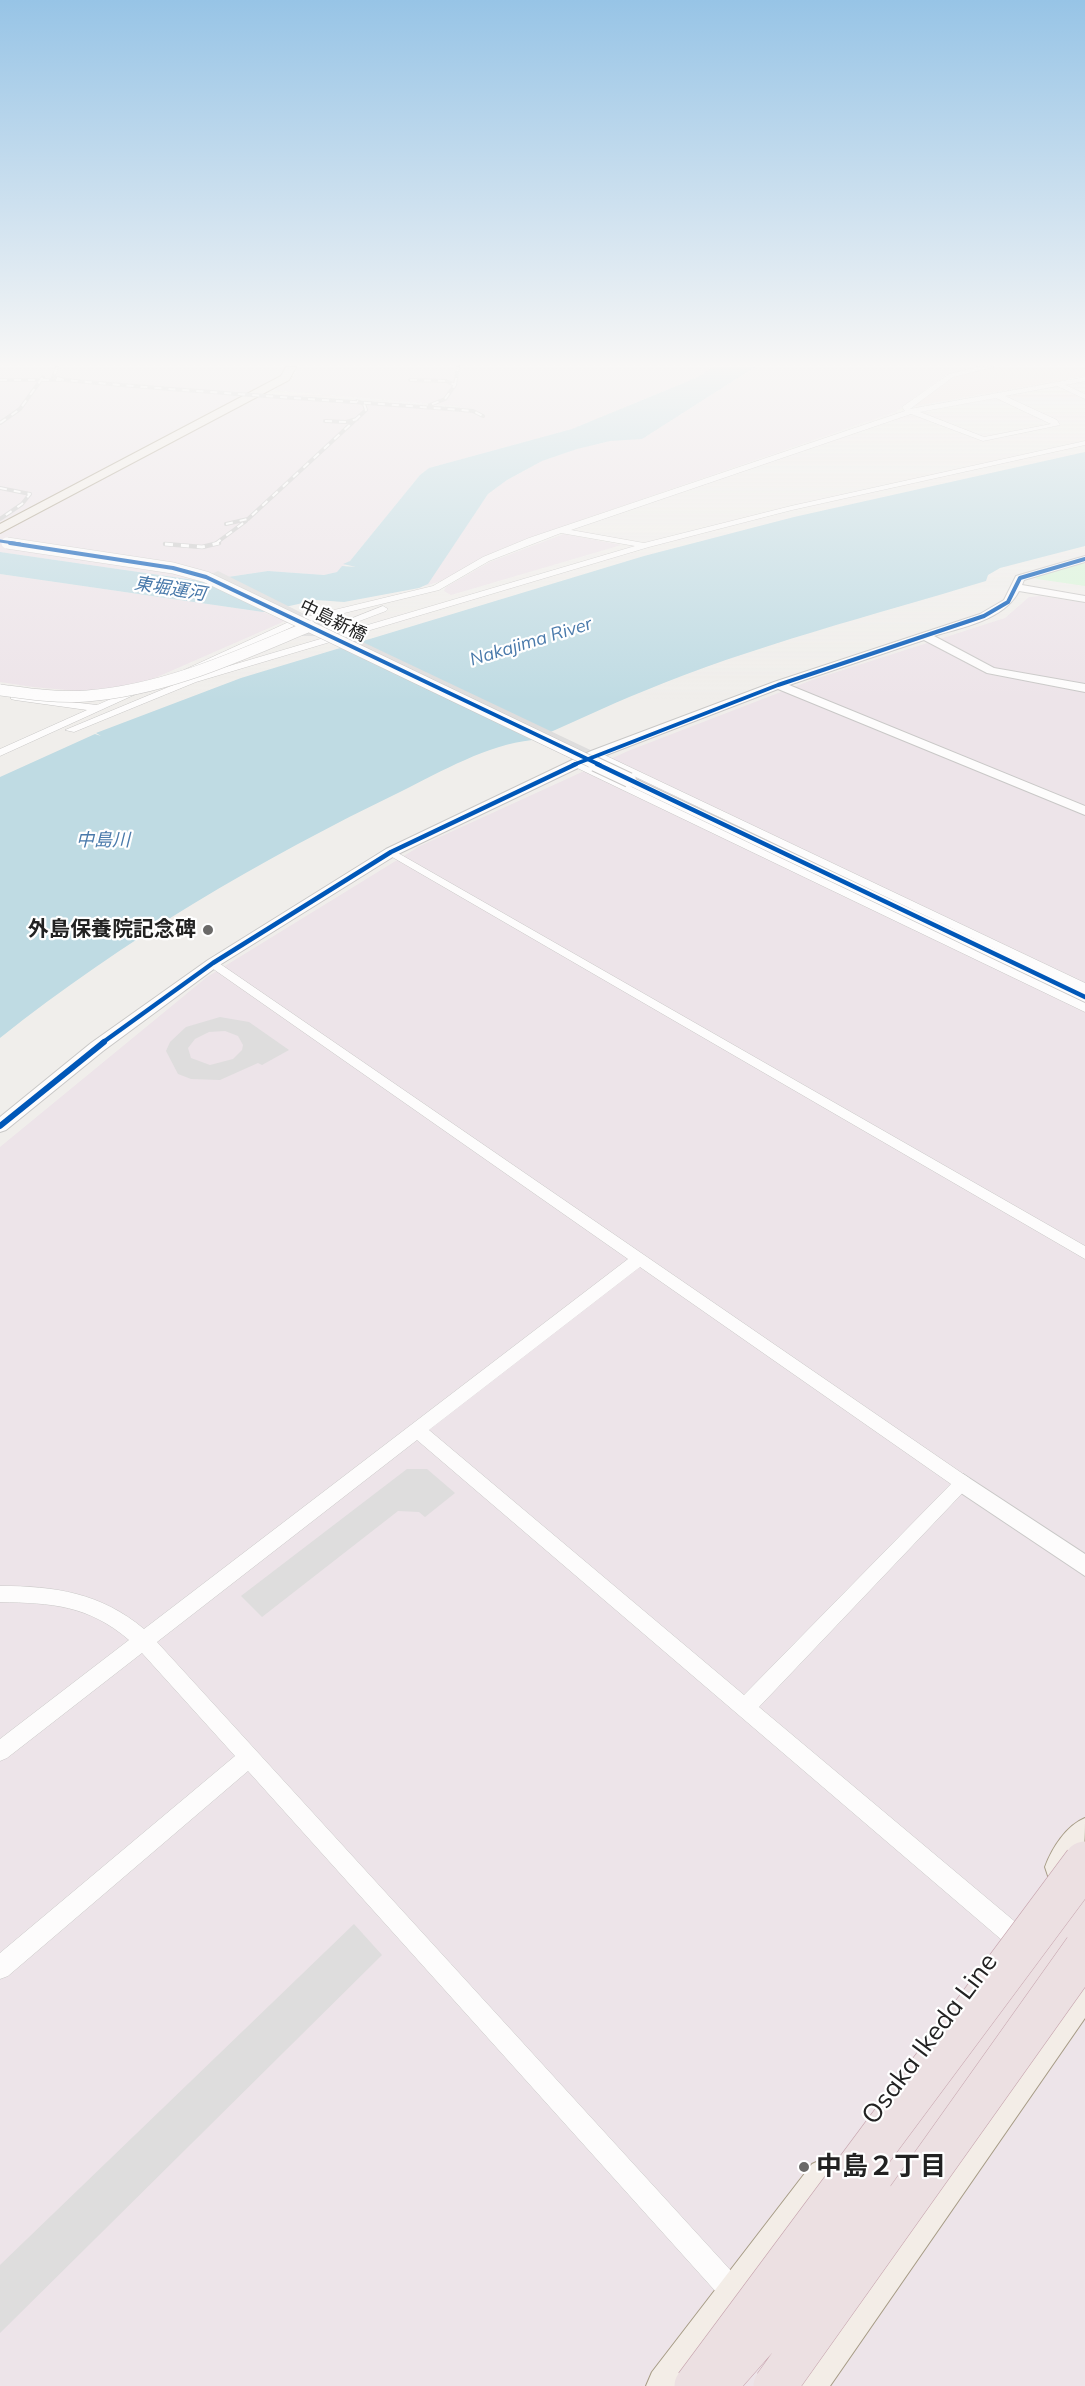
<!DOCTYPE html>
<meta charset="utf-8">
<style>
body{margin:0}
canvas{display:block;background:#f0eeeb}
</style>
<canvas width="1085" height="2386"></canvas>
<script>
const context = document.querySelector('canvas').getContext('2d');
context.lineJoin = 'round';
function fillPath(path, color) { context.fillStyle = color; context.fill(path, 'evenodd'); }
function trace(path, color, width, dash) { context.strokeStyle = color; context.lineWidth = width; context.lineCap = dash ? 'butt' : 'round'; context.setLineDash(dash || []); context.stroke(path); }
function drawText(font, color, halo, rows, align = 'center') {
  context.font = font + ' Mulish,"Noto Sans JP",sans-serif'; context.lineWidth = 4.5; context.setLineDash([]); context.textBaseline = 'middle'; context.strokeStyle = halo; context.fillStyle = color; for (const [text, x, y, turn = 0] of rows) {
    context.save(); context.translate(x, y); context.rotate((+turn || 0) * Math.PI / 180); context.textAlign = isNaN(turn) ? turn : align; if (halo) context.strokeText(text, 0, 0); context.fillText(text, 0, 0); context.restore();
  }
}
const commercial = new Path2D(`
 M1000,367H1085V376L915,406V403L955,375Z`);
const industrial = new Path2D(`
 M0,367H285L281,377L250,393L486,414L456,406L273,390L292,379L298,367H712L698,377L572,429L429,468L420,475L350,561L337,572L324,575L268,571L201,581L0,552Z
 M755,367H982L946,375L895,412L526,539L499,550L441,581L425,586L488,494L507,480L542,461L577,449L610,441L642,439Z
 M564,534L621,545L451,595L444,591L446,587L490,562Z
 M0,574L263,612L285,621L132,688L78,691L33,687L0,682Z
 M1040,596L1085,603V2386H0V1147L207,977L420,846L628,751L812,680L1005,618L1029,597Z`);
const park = new Path2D(`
 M1085,563V586L1037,579L1034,576Z`);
const water = new Path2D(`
 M712,367H755L642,439L610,441L577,449L542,461L507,480L488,494L428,584L419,588L344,602L316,600L263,612L0,574V552L201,581L268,571L324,575L337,572L342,566L356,567L343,564L350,561L420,475L429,468L572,429L698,377Z
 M1085,452V546L1000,568L988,575L986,581C874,615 752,646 644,691C606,706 570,724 532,740C487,745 442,771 402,791C261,859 123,940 0,1038V777L95,734L101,736L96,733L241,678L644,556L794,517Z`);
const pier = new Path2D(`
 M218,571L312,618L641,774L623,784L318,636H293L119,697L68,695L143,686L289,629L287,620L209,575Z
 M220,1017L249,1022L289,1050L262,1065L258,1063L220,1080L191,1079L178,1074L166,1051L170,1042L186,1027ZM225,1031L238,1036L243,1045L242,1050L233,1059L210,1065L191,1058L188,1048L195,1039L209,1032Z
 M407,1469H427L455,1493L425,1517L419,1512L398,1511L262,1617L241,1596Z
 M354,1924L382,1955L0,2333V2265Z`);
const minor = new Path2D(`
 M979,367H994L953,377L910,409L1085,377V381L1065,385L1085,394V399L1057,386L1005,396L1057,420L1060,425L983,441L911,414L571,530L644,543L791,506L1085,441V445L792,510L649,547L196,682L74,732L65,730L195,676L635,546L561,533L489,561L439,590L299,624L192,672L184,670L293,620L433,586L483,557L529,538L905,411L902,407L949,374ZM996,398L1051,424L984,437L920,412Z
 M383,606L388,609L386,611L333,631L325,629Z
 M138,687L147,689L0,756V749L87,710L15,700L11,699V695L97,705Z
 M596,751L1085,983V992L592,756L591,754Z
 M575,760L1085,1003V1012L571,765V761Z
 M391,849L1085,1246V1259L387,854V850Z
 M213,959L969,1478L972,1483L759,1707L1019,1925L1022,1933L1019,1941L1011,1944L1003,1941L417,1440L157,1642L744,2285L748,2294L744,2303L735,2307L726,2303L248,1771L8,1976L0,1979V1953L235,1756L142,1653L7,1758L0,1761V1739L129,1640C88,1605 52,1603 0,1602V1586C55,1586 101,1593 144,1629L628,1259L209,966L207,963ZM640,1267L951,1484L744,1695L429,1430Z`);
const tertiary = new Path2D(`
 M1085,556V562L1024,580L1022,585L1085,596V602L1019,591C1004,620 963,627 934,636L994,668L1085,684V692L987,673L924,640L789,685L1085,806V815L778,689L601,757L396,855L218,966L103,1051L6,1130L0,1132V1117L91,1043L208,960L386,849L591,751L774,682L980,614L1004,600L1016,576Z
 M629,776L1085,991V1002L624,783L622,780Z
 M963,1474L1085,1554V1576L955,1489L952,1483L955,1477Z`);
const primary = new Path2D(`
 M286,367H296L289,380L0,533V524L281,376Z
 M1085,1818C1085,1846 1085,1871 1061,1883L1049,1879L1045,1867C1052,1848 1066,1826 1085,1818Z
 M1085,1971V2018L830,2386H786L792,2372L1073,1976Z
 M825,2158L838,2164L844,2177L838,2190L691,2386H646L652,2372L812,2164Z`);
const motorway = new Path2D(`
 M1085,1881V1935L887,2211L871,2217L855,2211L849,2195L855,2179L1071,1887Z`);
const railFar1 = new Path2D(`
 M57,368L53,377L65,380C201,393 337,400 473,411L483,416
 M0,380H61
 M410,380L446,381L455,385L445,399L430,405
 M455,385L458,367
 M325,421L346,422L357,419
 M0,423L20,409L43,377
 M0,488L30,494L22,504L0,519
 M226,524L248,519L366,410L364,404L357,401
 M215,544L246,521`);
const rail = new Path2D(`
 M165,544L202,547L219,543`);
const tertiaryBridgeFar2 = new Path2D(`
 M7,543L14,544`);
const tertiaryBridgeFar1 = new Path2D(`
 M7,543L173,568L206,577L598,765
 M0,690C29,694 58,698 87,696C166,690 238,656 310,626`);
const tertiaryBridge = new Path2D(`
 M595,764L629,780`);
const motorwayBridge = new Path2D(`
 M717,2383L811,2276L871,2195
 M696,2386L1085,1863
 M775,2386L1085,1950`);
const cyclewayFar3 = new Path2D(`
 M0,541L20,544`);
const cyclewayFar2 = new Path2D(`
 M10,543L173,568L206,577L600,765
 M573,765L778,685L984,616L1008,602L1020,578L1085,559`);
const cyclewayFar1 = new Path2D(`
 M597,764L1085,997
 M102,1043L213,963L391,852L576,764`);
const cycleway = new Path2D(`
 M0,1126L104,1042`);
const markers = [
 [208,930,6,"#6a6968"],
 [804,2167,6,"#6a6968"]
];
const farWaternames = [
 ["東堀運河",170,589,9],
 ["Nakajima River",531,642,-17],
 ["中島川",103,841]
];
const farStreetnames = [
 ["中島新橋",333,621,26]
];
const poiNames = [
 ["外島保養院記念碑",196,930]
];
const nearStreetnames = [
 ["Osaka Ikeda Line",930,2039,-53]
];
const nearPoinames = [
 ["中島２丁目",816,2167]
];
fillPath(commercial, '#f1e3e1');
fillPath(industrial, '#ede4e9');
fillPath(park, '#daf5da');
fillPath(water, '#bfdbe3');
fillPath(pier, '#dedddd');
trace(minor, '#c9c8c7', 1);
trace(tertiary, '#c9c8c7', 2);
trace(primary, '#a79c86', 2);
trace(motorway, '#c5a2ac', 1);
fillPath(minor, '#fdfcfc');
fillPath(tertiary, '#fdfcfc');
fillPath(primary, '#f3ede7');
fillPath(motorway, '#ece0e2');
trace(railFar1, '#ccc', 4);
trace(rail, '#ccc', 4.5);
trace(railFar1, '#fff', 2, [7]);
trace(rail, '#fff', 3, [8]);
trace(tertiaryBridgeFar2, '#c9c8c7', 10, []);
trace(tertiaryBridgeFar1, '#c9c8c7', 12, []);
trace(tertiaryBridge, '#c9c8c7', 16, []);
trace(motorwayBridge, '#c5a2ac', 44, []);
trace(tertiaryBridgeFar2, '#fdfcfc', 9);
trace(tertiaryBridgeFar1, '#fdfcfc', 11);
trace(tertiaryBridge, '#fdfcfc', 14);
trace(motorwayBridge, '#ece0e2', 43);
trace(cyclewayFar3, '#0057b8', 3);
trace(cyclewayFar2, '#0057b8', 4);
trace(cyclewayFar1, '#0057b8', 4.5);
trace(cycleway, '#0057b8', 6);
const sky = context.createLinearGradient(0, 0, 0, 701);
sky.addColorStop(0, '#97c4e6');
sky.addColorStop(0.52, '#f8f7f6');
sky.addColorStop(1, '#f8f7f600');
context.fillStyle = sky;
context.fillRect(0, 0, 1085, 701);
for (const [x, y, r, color] of markers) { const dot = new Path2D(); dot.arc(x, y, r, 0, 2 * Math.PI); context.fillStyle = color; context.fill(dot); trace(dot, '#fff', 2); }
drawText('italic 18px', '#4a7aab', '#fff', farWaternames);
drawText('18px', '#222', '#fff', farStreetnames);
drawText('bold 21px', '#222', '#fff', poiNames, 'right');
drawText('26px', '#222', '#fff', nearStreetnames);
drawText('bold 26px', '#222', '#fff', nearPoinames, 'left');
</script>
